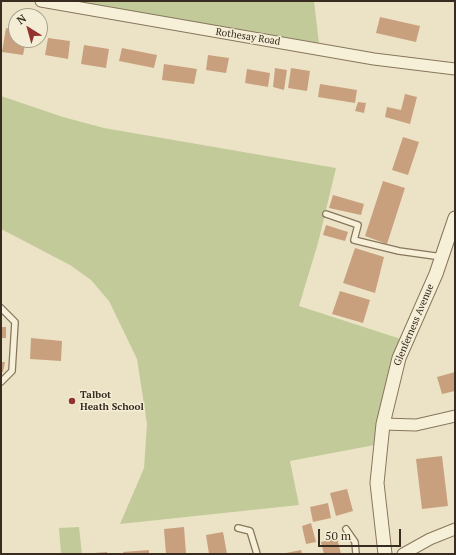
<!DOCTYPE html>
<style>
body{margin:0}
#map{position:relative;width:456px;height:555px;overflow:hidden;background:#ece3c6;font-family:"PT Serif",serif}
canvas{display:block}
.frame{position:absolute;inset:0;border:2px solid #382c20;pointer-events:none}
.north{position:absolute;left:8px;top:8px;width:40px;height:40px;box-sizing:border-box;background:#f4edd5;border:1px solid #a9a08d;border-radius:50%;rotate:323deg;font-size:11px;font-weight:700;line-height:16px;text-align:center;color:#382c20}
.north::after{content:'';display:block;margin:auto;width:14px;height:18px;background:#93332f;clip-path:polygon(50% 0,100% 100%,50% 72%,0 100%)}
.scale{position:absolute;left:318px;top:529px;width:83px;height:18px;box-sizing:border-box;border:2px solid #382c20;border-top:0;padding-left:5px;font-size:12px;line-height:14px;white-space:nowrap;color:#382c20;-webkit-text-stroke:3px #f4edd5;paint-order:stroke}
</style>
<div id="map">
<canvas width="456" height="555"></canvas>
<div class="frame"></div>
<div class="north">N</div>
<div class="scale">50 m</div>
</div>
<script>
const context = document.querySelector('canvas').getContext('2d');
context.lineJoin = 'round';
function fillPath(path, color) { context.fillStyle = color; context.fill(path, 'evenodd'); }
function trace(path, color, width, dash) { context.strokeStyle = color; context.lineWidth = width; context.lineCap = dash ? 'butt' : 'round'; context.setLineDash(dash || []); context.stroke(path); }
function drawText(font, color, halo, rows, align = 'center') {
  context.font = font + ' "PT Serif",serif'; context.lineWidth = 3; context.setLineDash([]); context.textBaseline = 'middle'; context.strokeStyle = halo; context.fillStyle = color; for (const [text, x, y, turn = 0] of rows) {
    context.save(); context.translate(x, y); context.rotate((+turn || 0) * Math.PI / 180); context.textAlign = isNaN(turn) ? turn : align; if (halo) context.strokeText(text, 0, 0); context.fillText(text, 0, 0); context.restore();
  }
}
const green = new Path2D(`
 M69,1H314L319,43Z
 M1,96L63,117L104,128L336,168L318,243L299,306L407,341L380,444L290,461L299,505L120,524L144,468L147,424L137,359L109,301L91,280L70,265L1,229Z
 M79,527L82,554H61L59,528Z`);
const building = new Path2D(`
 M380,17L420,26L416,42L376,33Z
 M6,28L16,30V40H26L23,55L2,52Z
 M48,38L70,41L68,59L45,55Z
 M84,45L109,49L106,68L81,64Z
 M122,48L157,55L154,68L119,61Z
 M208,55L229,58L226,73L206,70Z
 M164,64L197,69L194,84L162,80Z
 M275,68L287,70L284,90L273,87Z
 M291,68L310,71L307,91L288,88Z
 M247,69L270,73L268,87L245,83Z
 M320,84L357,90L355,103L318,97Z
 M405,94L417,97L410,124L385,117L387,107L401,110Z
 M358,102L366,103L364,113L355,111Z
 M403,137L419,142L408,175L392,170Z
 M383,181L405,188L387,244L365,236Z
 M333,195L364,204L361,215L329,208Z
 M326,225L348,232L345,241L323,235Z
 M355,248L384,257L375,293L343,283Z
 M340,291L370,300L363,323L332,314Z
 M1,327H6V338H1Z
 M31,338L62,341L61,361L30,359Z
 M1,362H5L3,372H1Z
 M455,372V391L442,394L437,377Z
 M442,456L448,506L422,509L416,459Z
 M347,489L353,511L336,516L330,493Z
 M328,503L331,518L313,522L310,507Z
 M311,523L316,542L306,544L302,526Z
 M184,527L186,554H166L164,529Z
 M223,532L227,554H209L206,535Z
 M337,538L341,554H324L321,542Z
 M149,550V554H124L123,552Z
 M301,550L302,554H286V553Z
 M107,552V554H94V553Z`);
const service = new Path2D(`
 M326,214L358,225L354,240L399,251L442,257
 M1,308L15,322L12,371L1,382
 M238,528L250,531L257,554
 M346,529L355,542L356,554`);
const minor = new Path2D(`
 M41,1L374,59L455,69
 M383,424L416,425L455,416
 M403,554L430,539L455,529`);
const tertiary = new Path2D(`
 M385,554L377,483L383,424L399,358L436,274L455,218`);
const markers = [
 [72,401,4,"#93332f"]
];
const streetNames = [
 ["Rothesay Road",248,37,9],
 ["Glenferness Avenue",414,325,-67]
];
const poiNames = [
 ["Talbot",80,395],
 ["Heath School",80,407]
];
fillPath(green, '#c2ca9a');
fillPath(building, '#c9a07e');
trace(service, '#87755c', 8);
trace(minor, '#87755c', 13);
trace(tertiary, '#87755c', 15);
trace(service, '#f7f0d9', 5.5);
trace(minor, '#f7f0d9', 11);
trace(tertiary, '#f7f0d9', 13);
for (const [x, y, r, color] of markers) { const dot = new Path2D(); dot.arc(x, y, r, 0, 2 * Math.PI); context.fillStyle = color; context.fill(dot); trace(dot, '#f4edd5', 1.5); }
drawText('10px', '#382c20', '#f4edd5', streetNames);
drawText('bold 10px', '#382c20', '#f4edd5', poiNames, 'left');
</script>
